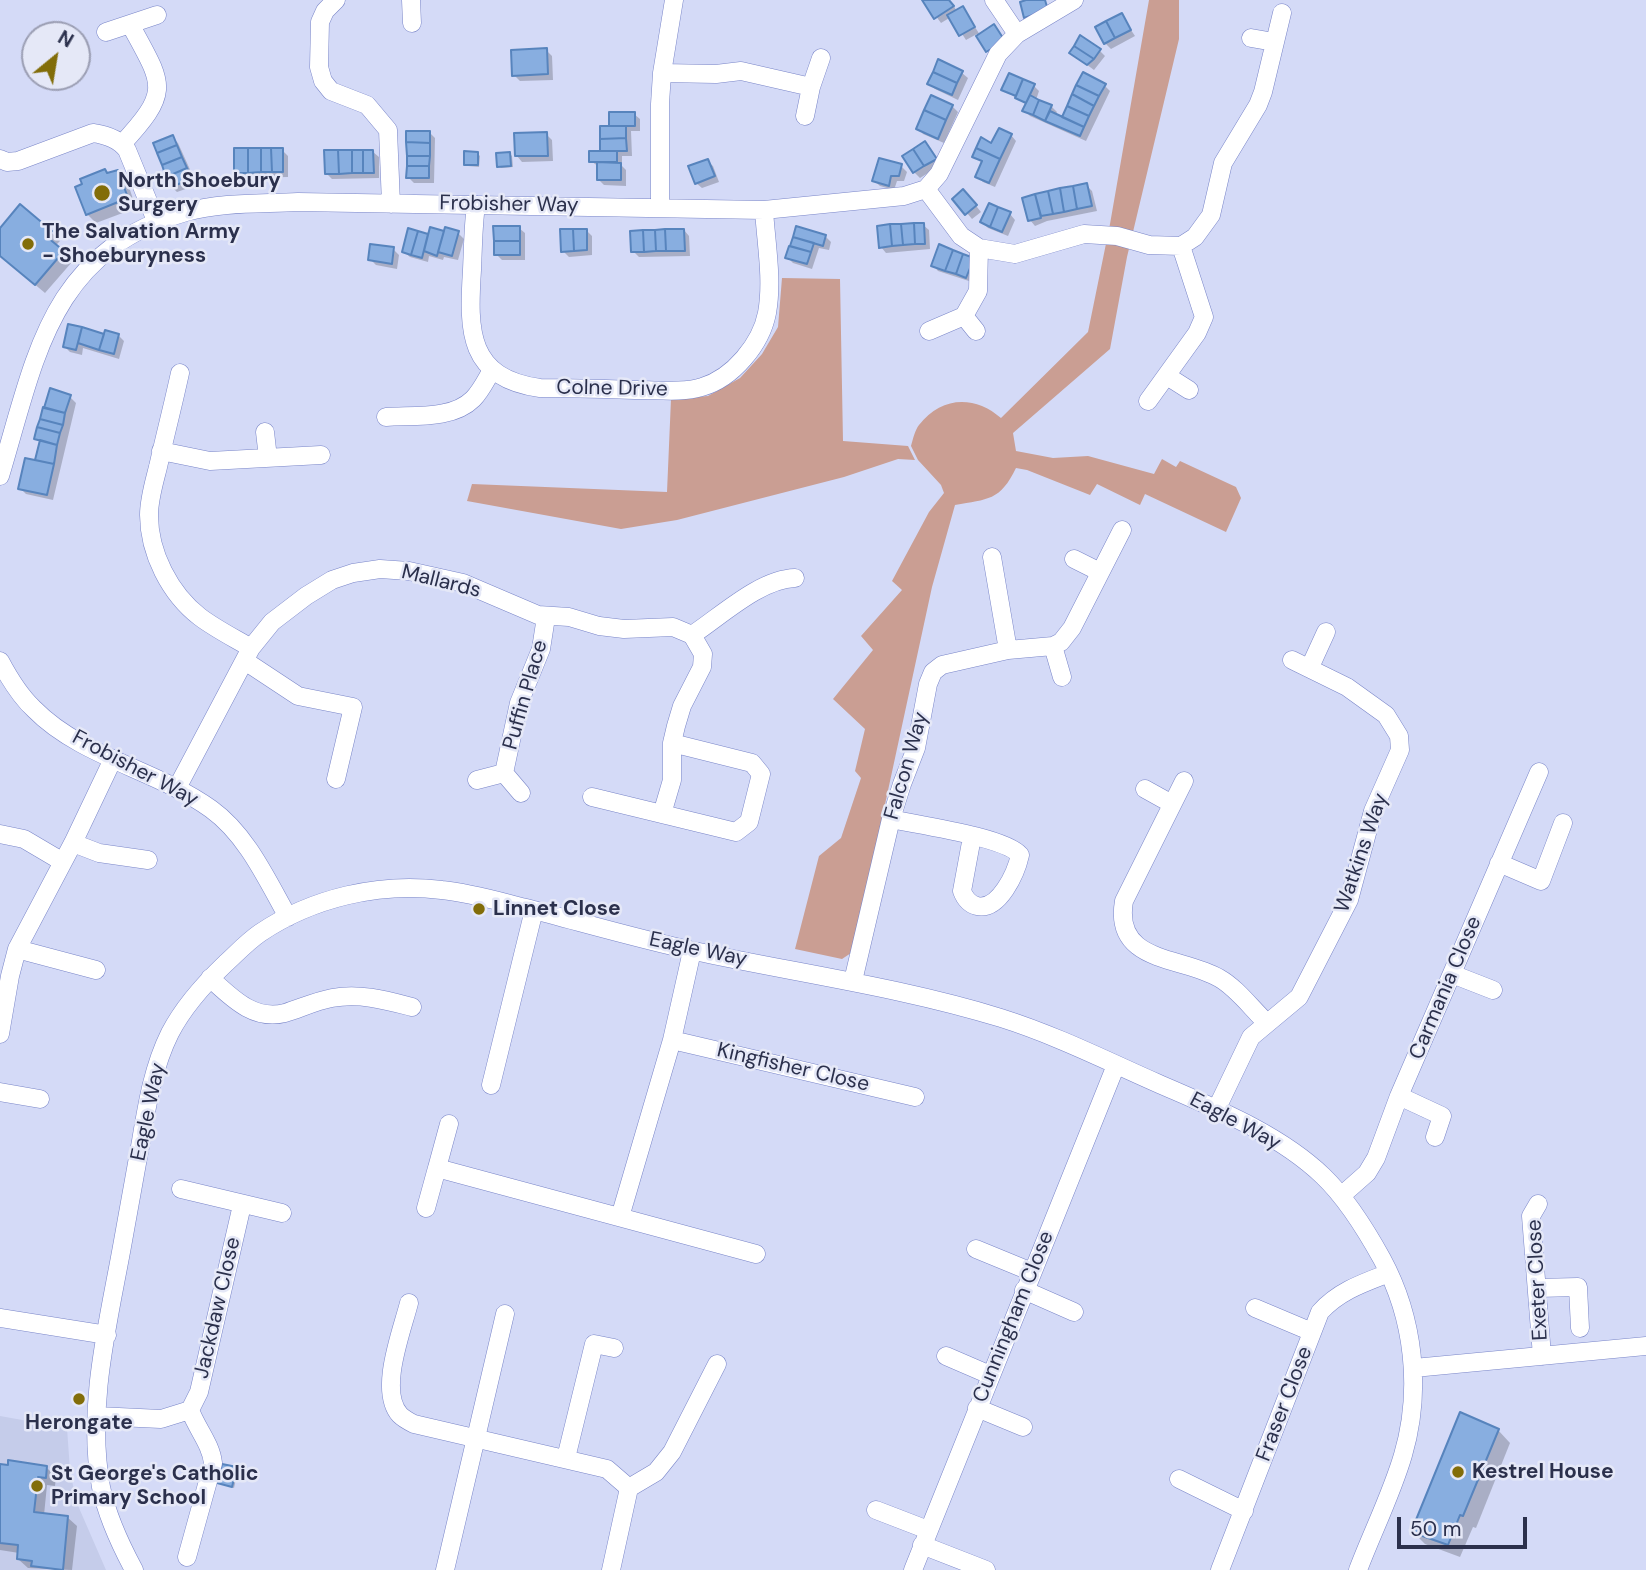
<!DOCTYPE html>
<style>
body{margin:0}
#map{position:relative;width:1646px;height:1570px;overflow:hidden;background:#d4daf7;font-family:"DM Sans",sans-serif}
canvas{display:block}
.north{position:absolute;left:21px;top:21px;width:70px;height:70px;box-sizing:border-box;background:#e5e8f7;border:2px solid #9b9eb3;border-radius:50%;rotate:30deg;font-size:19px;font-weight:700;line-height:28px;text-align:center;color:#2b304c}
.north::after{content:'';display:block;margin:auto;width:24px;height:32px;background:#826d09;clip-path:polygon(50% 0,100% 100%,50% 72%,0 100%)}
.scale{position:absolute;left:1397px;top:1517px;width:130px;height:32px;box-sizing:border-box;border:4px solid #2b304c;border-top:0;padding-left:9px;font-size:21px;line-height:24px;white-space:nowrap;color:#2b304c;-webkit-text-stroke:5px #e5e8f7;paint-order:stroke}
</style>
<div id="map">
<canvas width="1646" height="1570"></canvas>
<div class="north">N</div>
<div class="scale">50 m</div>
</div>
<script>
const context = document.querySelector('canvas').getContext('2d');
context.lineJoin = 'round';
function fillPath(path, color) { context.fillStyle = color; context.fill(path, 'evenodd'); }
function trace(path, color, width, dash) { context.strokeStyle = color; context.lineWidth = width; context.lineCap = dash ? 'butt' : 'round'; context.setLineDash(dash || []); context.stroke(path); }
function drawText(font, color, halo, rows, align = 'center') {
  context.font = font + ' "DM Sans",sans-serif'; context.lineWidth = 5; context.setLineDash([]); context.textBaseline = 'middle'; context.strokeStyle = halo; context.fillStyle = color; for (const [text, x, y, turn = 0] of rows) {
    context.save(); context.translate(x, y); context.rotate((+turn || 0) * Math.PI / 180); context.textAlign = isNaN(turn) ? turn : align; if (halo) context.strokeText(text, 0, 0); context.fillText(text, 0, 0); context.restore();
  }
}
const built = new Path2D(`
 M0,1416L67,1428L70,1470L76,1501L106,1570H0Z`);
const green = new Path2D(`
 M1149,0H1179V39L1127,257L1110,349L1013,433L1016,451L1053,458L1088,456L1154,474L1162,459L1176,467L1180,461L1236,487L1241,498L1226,532L1145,494L1140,505L1097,484L1090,495L1027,470L1016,468C1000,501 988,499 955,505L932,587L855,943L851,953L842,959L795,949L819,856L841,838L861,778L855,771L865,729L833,699L873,650L861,636L902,590L892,581L929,512L944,493L941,485L918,460L911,446C913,439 915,430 919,425C941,396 975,395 1001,418L1088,332L1110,224Z
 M782,278L840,279L843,441L908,446L915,460L898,459L844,477L677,520L621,529L467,501L472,484L667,492L671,399L708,396L740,378L762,354L778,327Z`);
const shadow = new Path2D(`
 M924,0H944L954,6L957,12L963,8L980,35L994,26L1009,47L993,57L977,34L966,40L951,17L941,23Z
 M1121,15L1135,36L1111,49L1105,43Z
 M546,50L552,56L553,80L520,81L514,75Z
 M1100,51L1105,56L1094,70L1071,53Z
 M962,73L968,78L958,100L935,89L929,83Z
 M1104,85L1110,91L1086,141L1030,116L1024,110L1027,105L1004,90L1034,86L1039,91L1036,100L1051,106L1057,112L1055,116L1063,119Z
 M952,106L958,112L944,143L923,134L918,128Z
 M634,114L640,119V131H631L632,156H622V166L626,170V186L604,185L598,179L599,167L591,161L602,153L611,128Z
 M429,132L435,138L434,183H414L408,177Z
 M546,134L552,140L553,161L522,162L517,156Z
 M1011,135L1016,141L995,187L983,182L977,176L983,163L974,156Z
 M172,137L178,143L197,185L177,192L171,186Z
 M925,143L941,165L920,178L914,172Z
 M282,150L288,156V177L242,178L236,172Z
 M373,152L379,157V178L332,179L326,173Z
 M477,153L480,156L479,167L468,166L465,164Z
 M510,154L512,156L513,167L501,168L499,166Z
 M707,161L713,166L719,182L702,188L696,183Z
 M901,166L907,172L904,181H897L894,190L880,186L874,181Z
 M118,172L127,181L136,208L96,223L87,214L108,174Z
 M1086,185L1092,191L1097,211L1047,221L1035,226L1030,220L1024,199Z
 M969,197L981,212L972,219L967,213Z
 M1010,214L1015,220L1008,236L988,228L982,222Z
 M923,225L929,230L930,249L886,253L881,247Z
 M519,228L525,233V260H502L496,254Z
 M797,228L825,236L831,242L829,250L819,248L812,269L793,263L787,257Z
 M0,230L51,232L60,241L55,246L72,262L45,293L0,255Z
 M410,230L429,237L458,233L464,239L458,260L444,257L443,260L429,256L428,262L410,257L404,252Z
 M586,230L592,236V255L569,257L563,251Z
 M684,230L689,236L690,256L639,257L633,251Z
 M393,249L399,255L397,269L376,265L370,259Z
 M973,259L972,282L938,271L933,265Z
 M69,326L105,336L118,335L124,341L119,359L83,348L82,355L70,352L65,347Z
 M51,390L70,397L76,403L53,500L26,494L20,488L37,462L41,443L36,438Z
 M1498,1430L1510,1443L1476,1528L1473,1527L1460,1557L1425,1544L1413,1532Z
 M0,1466L46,1467L56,1477L55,1486L47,1485L44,1515L67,1517L77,1526L72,1570L28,1568L18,1559L19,1553L0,1550Z
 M236,1469L238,1471L234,1488L219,1483Z`);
const building = new Path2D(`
 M922,0H949L954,6L934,19Z
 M1026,0H1045L1048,10L1024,18L1020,2Z
 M963,6L975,27L959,36L947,15Z
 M1122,13L1131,30L1115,38L1106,21Z
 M1106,21L1115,38L1104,44L1095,27Z
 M994,24L1005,41L986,52L976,36Z
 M1080,35L1101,49L1094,59L1074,46Z
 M1074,46L1094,59L1087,65L1069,53Z
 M547,48L548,74L512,76L511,50Z
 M938,59L963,71L957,83L933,72Z
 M933,72L957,83L952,95L927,84Z
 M1083,72L1106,84L1099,96L1076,85Z
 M1009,73L1023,79L1016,96L1001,90Z
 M1023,79L1035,84L1026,103L1015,98Z
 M1076,85L1099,96L1094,106L1072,94Z
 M1072,94L1094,106L1089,116L1067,106Z
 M931,95L953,105L946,120L924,110Z
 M1030,95L1039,100L1033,115L1022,111Z
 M1039,100L1052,105L1045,121L1033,115Z
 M1067,106L1089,116L1084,127L1062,117Z
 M924,110L946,120L938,139L916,129Z
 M1050,111L1084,127L1080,136L1045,121Z
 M609,112H635V126H609Z
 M600,126H626V138L600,139Z
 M999,128L1012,134L1000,159L976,148L981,137L991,143Z
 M406,131H430V143L406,142Z
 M547,132L548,156H515L514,133Z
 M173,135L177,145L157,153L153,143Z
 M626,138L627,151H600V139Z
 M925,141L937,159L924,166L913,149Z
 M406,142L430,143V156H407Z
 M177,145L182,157L162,165L157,153Z
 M234,148H248V173H234Z
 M248,148H261V172L248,173Z
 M261,148H271L272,172H261Z
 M271,148H283V172H272Z
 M976,148L1000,159L989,183L975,177L982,161L972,157Z
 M913,149L924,166L913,173L902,156Z
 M324,150H338L339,174H325Z
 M338,150H352V173L339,174Z
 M352,150H363V173H352Z
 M363,150H373L374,173H363Z
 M464,151L478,152V165H464Z
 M589,151H617V162H589Z
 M510,152L511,166L497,167L496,153Z
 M407,156H430L429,166H407Z
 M182,157L187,168L166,177L162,165Z
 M879,158L902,164L899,176H891L889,186L872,181Z
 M708,159L715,176L695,184L688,166Z
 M597,162L621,163V180H597Z
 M407,166H429V178H406Z
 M187,168L193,179L170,187L166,177Z
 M105,169L107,173L118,170L128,198L86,215L75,187L82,184L80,179Z
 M1087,183L1092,206L1077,209L1073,186Z
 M1073,186L1077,209L1064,212L1060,188Z
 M1060,188L1064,212L1053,214L1048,191Z
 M963,189L977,205L965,215L952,199Z
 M1048,191L1053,214L1041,216L1035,194Z
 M1035,194L1041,218L1028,221L1022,198Z
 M989,203L998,207L990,227L980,222Z
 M20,204L52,231L47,237L64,251L35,285L0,256V228Z
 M998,207L1011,212L1002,232L990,227Z
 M914,223L915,244L903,245L901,224Z
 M914,223H924L925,244H915Z
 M890,224L892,246L879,248L877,226Z
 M890,224H901L903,245L892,246Z
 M493,226H520V241H494Z
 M796,226L826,235L823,246L793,237Z
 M430,227L444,231L437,256L424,251Z
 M445,227L459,231L452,256L438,252Z
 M408,228L418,231L411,255L402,252Z
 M560,229H573L574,251L561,252Z
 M573,229H587V250L574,251Z
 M665,229H684L685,251H666Z
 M665,229L666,251H656L655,230Z
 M643,230H655L656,251L644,252Z
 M643,230L644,252H631L630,231Z
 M418,231L428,234L422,258L411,255Z
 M793,237L814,243L811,252L790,246Z
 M494,241H520V255H494Z
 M370,244L394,247L392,264L368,260Z
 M939,244L953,250L945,271L931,266Z
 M789,246L811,252L807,264L785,258Z
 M953,250L963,254L956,274L945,271Z
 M963,254L974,258L966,278L956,274Z
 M68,324L82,327L76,350L63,347Z
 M82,327L104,334L99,350L78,343Z
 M105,330L119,334L114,354L99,350Z
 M50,388L71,395L65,413L44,408Z
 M43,407L65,413L63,425L40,419Z
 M40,419L63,425L60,433L37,427Z
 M37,427L60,433L57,445L34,439Z
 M40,440L57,445L54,464L35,460Z
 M25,458L54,464L47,495L18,489Z
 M1460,1412L1499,1429L1463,1516L1460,1515L1448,1545L1411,1532Z
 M8,1460L47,1466L46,1478L38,1477L34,1512L68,1516L63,1570L31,1566L32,1561L17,1559L18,1545L0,1543V1464L8,1465Z
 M222,1464L237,1467L232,1487L217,1483Z`);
const minor = new Path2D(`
 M336,0L325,11L320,22L319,67L323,81L331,91L367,105L388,130L391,204
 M411,0L412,23
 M994,0L1017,34
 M130,24L157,15
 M106,32L130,24C163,85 172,90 122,144
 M1251,38L1274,42
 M662,73L716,74L741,71L811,87L805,116
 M811,87L821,58
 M0,159L7,162L18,161L93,133C107,135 119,139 127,150L157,223
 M926,189L961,236L979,248L1015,254L1084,234L1117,236L1149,245L1181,246L1195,237L1211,215L1223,163L1258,105L1263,92L1282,13
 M476,205C473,227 473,249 472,270C468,332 468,378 540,388C573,388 605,389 638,390C659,390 682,393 702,387C733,378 761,344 767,313C773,280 766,243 764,210
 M660,207V104L662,73L674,0
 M964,316L976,331
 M929,331L964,316L978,291L979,248
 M180,373C173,405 165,436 158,467C154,483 149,499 149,515C149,553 170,594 200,617C216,629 234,638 251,648
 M1167,376L1189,390
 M1148,401L1197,333L1204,317L1181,246
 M386,417C413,415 452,420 473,399C481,391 486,380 492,370
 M265,432L268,458
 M161,451L210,461L321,455
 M0,476C36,357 49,252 186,212C221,202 262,204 298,202L764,210L904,196L926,189L939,174L998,54L1017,34L1074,0
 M992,557L1008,650
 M1074,559L1100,572
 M692,635C721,616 760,579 795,578
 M1053,646L1062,677
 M0,661C9,678 20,696 34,709C81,757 157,770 211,809C247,835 267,880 288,917
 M245,661L298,696L353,707L336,779
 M1310,667L1326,632
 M504,773L521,793
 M477,780L504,773L519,703L541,649L546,617
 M1184,781L1124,901C1113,964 1182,956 1219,978C1237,988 1252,1009 1267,1023
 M177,788L251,648L272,622L306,596L332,580L353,573L380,569L409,571L463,583L538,615L569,617L599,626L624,629L673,627L692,635L703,654L702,667L682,706L676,726L672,743V780L662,814
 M1145,789L1172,804
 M592,797L736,832L749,822L761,774L752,763L672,743
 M891,819C918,825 1005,837 1020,855C1016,873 999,911 977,906C969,904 965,899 962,891L972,837
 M0,834L24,839L63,862
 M73,843L99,853L148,860
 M1499,863L1541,881L1563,823
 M17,949L96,970
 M1452,974L1493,990
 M210,978C231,997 253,1021 285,1013C301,1008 316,1001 332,998C360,993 385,1000 412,1007
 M853,981L891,819L902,784L916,748L928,684L933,672L942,665L1008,650L1053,646L1061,642L1072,628L1122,530
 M0,1034L10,976L17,949L73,843L113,759
 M672,1040L915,1097
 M491,1085L534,910
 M0,1092L40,1099
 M1399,1096L1442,1116L1435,1137
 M1216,1110L1251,1037L1299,997L1349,900L1373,811L1400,750L1399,736L1386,715L1347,687L1292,660
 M437,1168L449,1124
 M181,1189L282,1213
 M1341,1196L1367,1173L1376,1158L1399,1096L1539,772
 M1538,1204L1531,1216L1542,1356
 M426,1208L437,1168L756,1254
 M620,1217L672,1040L692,951
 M976,1249L1032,1272
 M1537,1288L1578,1287L1580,1328
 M1024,1290L1074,1312
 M409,1303C402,1331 378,1391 400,1415C404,1419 410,1422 414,1424L607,1469L629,1488L611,1570
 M1255,1308L1312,1332
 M0,1318L107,1335
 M946,1356L990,1375
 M1414,1368L1646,1346
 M977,1408L1023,1427
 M97,1416L161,1419L190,1410L199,1392L242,1205
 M566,1458L594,1344L614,1348
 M1179,1479L1244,1511
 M629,1488L656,1472L672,1452L717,1364
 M876,1510L928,1530
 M922,1545L986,1570
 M187,1557L213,1463C211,1444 197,1429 190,1410
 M134,1570C120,1544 107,1516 101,1487C86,1406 109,1320 123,1241C129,1208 135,1175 141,1141C147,1105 153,1067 170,1033C184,1006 204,984 226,963C237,953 247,942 260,933C312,898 379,882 442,890C472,893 501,902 530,909C584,923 639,939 694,951C796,973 900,987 1001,1018C1055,1035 1105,1060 1157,1083C1214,1108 1278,1133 1323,1176C1347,1199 1366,1230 1382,1259C1414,1318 1422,1390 1403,1455C1392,1493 1372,1533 1358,1570
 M445,1570L505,1314
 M913,1570L1116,1065
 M1220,1570L1320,1312C1339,1291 1363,1283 1389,1273`);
const markers = [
 [102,193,9,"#826d09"],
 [28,244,7,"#826d09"],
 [479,909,7,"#826d09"],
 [79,1399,7,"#826d09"],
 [1458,1472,7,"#826d09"],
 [37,1486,7,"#826d09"]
];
const poiNames = [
 ["North Shoebury",118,181],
 ["Surgery",118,205],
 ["The Salvation Army",42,232],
 ["- Shoeburyness",42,256],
 ["Linnet Close",493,909],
 ["Herongate",79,1423,"center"],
 ["Kestrel House",1472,1472],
 ["St George's Catholic",51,1474],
 ["Primary School",51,1498]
];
const streetNames = [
 ["Frobisher Way",509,205,1],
 ["Colne Drive",612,389,1],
 ["Mallards",441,582,14],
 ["Puffin Place",526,695,-74],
 ["Falcon Way",907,766,-74],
 ["Frobisher Way",135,769,28],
 ["Watkins Way",1362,853,-71],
 ["Eagle Way",698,950,12],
 ["Carmania Close",1446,988,-67],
 ["Kingfisher Close",793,1068,13],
 ["Eagle Way",149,1112,-78],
 ["Eagle Way",1235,1122,28],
 ["Exeter Close",1538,1280,-93],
 ["Jackdaw Close",218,1308,-77],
 ["Cunningham Close",1014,1317,-68],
 ["Fraser Close",1285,1404,-69]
];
fillPath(built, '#c5ccea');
fillPath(green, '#ca9e93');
fillPath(shadow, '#0003');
fillPath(building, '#88aee0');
trace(building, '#5784bd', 2);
trace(minor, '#7985c8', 19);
trace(minor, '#fff', 18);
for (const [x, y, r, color] of markers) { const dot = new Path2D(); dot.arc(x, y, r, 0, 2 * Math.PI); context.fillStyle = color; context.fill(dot); trace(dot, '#e5e8f7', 2.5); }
drawText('bold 21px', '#2b304c', '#e5e8f7', poiNames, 'left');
drawText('21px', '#2b304c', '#e5e8f7', streetNames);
</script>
